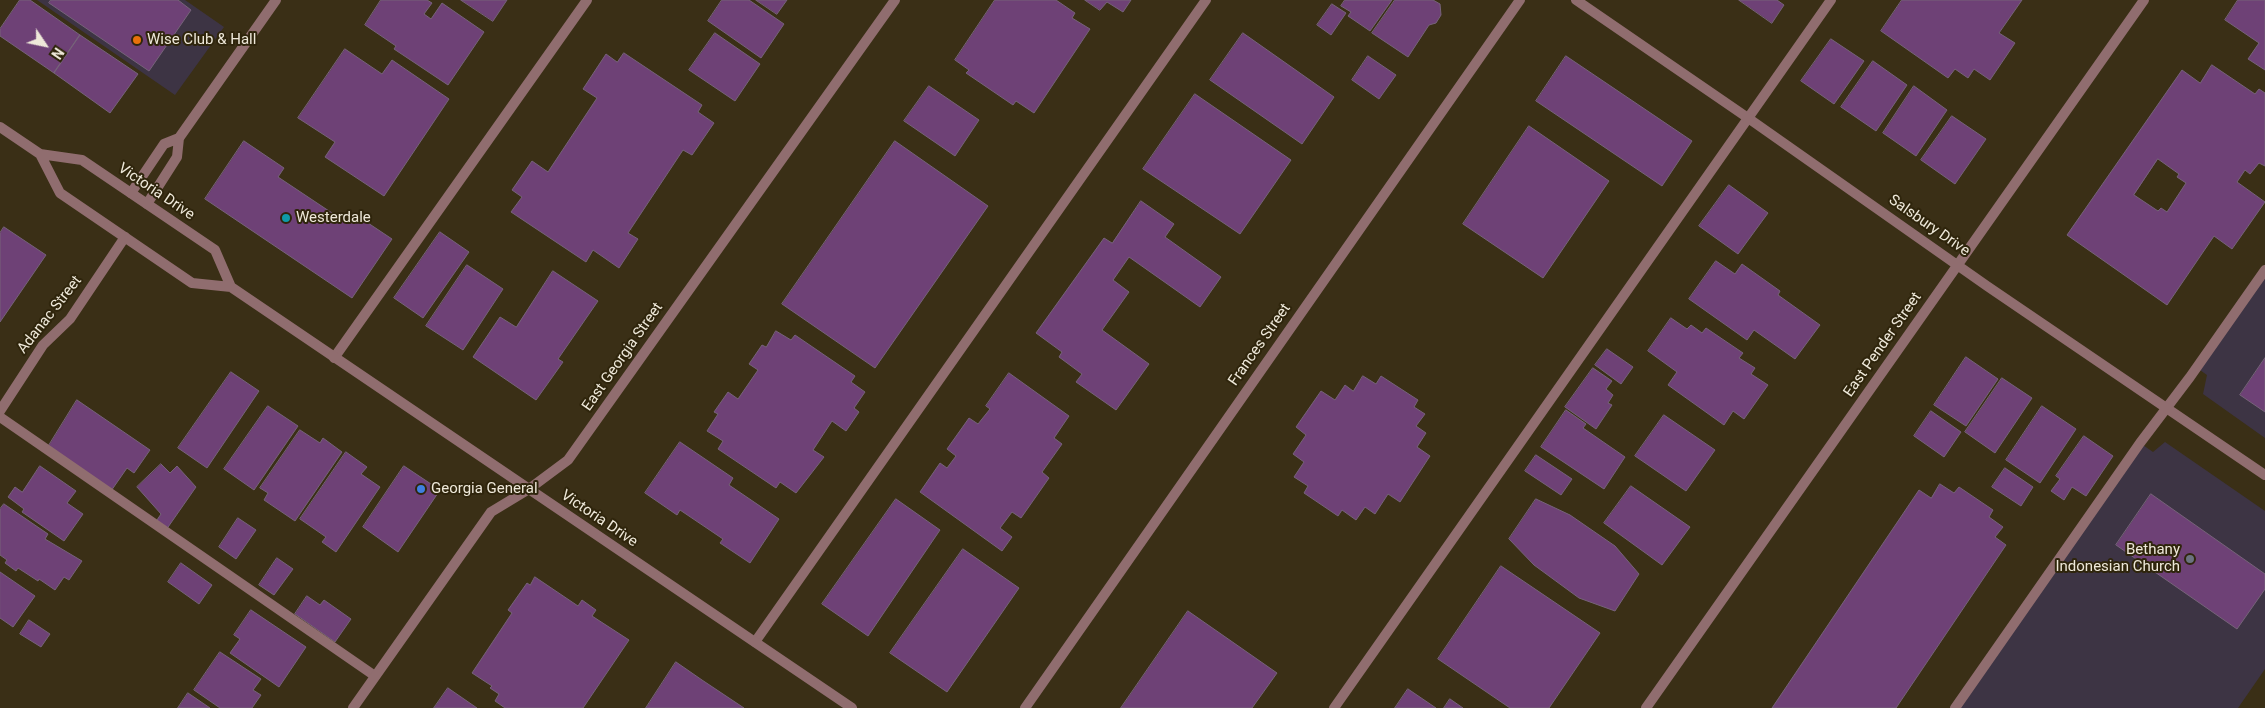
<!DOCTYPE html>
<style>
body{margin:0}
#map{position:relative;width:2265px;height:708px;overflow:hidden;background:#3a2f16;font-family:Roboto,sans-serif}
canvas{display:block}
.north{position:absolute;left:20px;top:20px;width:50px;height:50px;-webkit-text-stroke:4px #2f250c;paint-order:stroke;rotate:124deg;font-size:14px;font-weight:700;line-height:20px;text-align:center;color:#eee8d9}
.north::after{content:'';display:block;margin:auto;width:18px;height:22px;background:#eee8d9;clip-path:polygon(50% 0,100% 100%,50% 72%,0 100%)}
</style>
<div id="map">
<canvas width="2265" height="708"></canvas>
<div class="north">N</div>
</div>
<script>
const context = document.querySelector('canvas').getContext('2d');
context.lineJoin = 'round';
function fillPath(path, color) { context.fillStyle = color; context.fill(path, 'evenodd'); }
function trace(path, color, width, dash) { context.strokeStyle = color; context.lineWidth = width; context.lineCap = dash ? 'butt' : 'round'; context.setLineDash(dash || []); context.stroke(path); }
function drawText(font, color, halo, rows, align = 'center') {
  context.font = font + ' Roboto,sans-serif'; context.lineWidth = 4; context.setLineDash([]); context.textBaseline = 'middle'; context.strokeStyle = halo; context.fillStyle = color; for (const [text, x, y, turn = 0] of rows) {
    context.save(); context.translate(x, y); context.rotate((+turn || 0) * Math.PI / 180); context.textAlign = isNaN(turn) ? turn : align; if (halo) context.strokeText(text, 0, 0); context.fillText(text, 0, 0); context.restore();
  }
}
const commercial = new Path2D(`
 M37,0H185L224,27L175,95Z
 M2265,270V438L2203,394L2207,375L2197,368Z
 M2165,442L2265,511V669L2238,708H1955L2140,443L2153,452Z`);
const building = new Path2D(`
 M20,0H30L80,35L54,73L0,36V29Z
 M51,0H178L191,10L149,71L49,3Z
 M381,0H427L432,3L424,14L431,19L442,3L484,32L448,85L394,49L396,46L365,25Z
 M461,0H507L493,21Z
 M722,0H749L784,24L761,58L708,21Z
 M756,0H787L777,14Z
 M995,0H1056L1075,13L1072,18L1090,29L1034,113L1016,101L1013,105L966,73L969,70L955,60Z
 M1085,0H1131L1123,12L1107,2L1100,10Z
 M1345,0H1392L1370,31L1348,16L1351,12L1341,6Z
 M1395,0H1433L1440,4L1441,15L1436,23L1429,25L1408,57L1372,33Z
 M1739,0H1777L1784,5L1772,23Z
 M1902,0H2022L1999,33L2015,43L1990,80L1974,69L1968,78L1955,69L1948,78L1881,31Z
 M2238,0H2265V70L2248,59L2259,43L2225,20Z
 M1332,4L1346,13L1331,35L1317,25Z
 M715,33L760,64L735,101L689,70Z
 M1243,33L1334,97L1302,144L1210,80Z
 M80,35L138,74L110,113L54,73Z
 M1831,39L1864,61L1834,104L1801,81Z
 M345,49L382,74L392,60L449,99L384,196L325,157L335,142L298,118Z
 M624,53L702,105L698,112L714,123L692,155L683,150L628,233L638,239L619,268L593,250L586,262L511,212L522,197L512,190L532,161L548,172L597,98L583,89L606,54L617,62Z
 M1368,56L1396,75L1379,99L1352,80Z
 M1566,56L1692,141L1662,186L1536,101Z
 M1873,61L1907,85L1876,131L1841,107Z
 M2212,65L2255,94L2259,89L2265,93V166L2259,163L2250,174L2245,170L2237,182L2265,202L2232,249L2214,236L2167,305L2067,235L2182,70L2200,83ZM2158,159L2179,174L2177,177L2186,183L2167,212L2161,208L2158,211L2134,195Z
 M929,86L979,120L955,156L904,121Z
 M1914,86L1947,110L1916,156L1883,133Z
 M1195,94L1291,160L1240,234L1143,169Z
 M1952,116L1986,139L1955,184L1921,160Z
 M1529,126L1609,181L1543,278L1463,224Z
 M244,141L284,168L278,177L347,223L353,213L392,239L352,298L205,199Z
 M895,141L988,206L875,368L782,304Z
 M1729,185L1768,213L1738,254L1699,226Z
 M1141,201L1174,224L1165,237L1221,277L1200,307L1129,257L1113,280L1129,292L1102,330L1149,364L1116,410L1076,382L1082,374L1059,357L1062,352L1036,333L1104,238L1112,243Z
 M4,227L46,255L0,322V233Z
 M440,232L469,252L423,318L394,298Z
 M1716,261L1735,274L1742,264L1780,291L1778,295L1820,325L1795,359L1754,330L1747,340L1689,299Z
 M467,265L503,289L463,350L426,326Z
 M553,271L598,301L558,359L563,362L536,400L473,357L500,317L516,327Z
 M1671,318L1687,329L1691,325L1702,333L1706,328L1743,353L1739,358L1755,368L1751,374L1768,385L1744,419L1733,411L1724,425L1668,385L1677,372L1648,351Z
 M776,331L791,340L795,335L855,376L851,382L865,392L854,408L859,412L846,431L832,421L813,450L824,457L796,493L780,482L776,488L718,449L723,441L707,431L718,414L714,412L728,392L738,399L758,370L749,364L762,345L766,347Z
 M1607,349L1633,367L1621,384L1595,365Z
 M1966,357L1998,379L1966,426L1934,405Z
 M2265,358V412L2240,395Z
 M1593,368L1612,381L1606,389L1613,395L1608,403L1612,405L1596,429L1565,407Z
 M231,372L259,391L207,468L178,448Z
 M1009,373L1069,416L1054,438L1062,444L1042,472L1049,478L1021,518L1012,512L1000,528L1012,537L1002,551L920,492L940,463L947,468L956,456L947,449L969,418L978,424L990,409L986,406Z
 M1363,376L1376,384L1381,376L1418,400L1414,407L1425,414L1416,426L1426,433L1417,447L1430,456L1400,502L1388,494L1375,514L1365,507L1356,520L1342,510L1338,516L1304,493L1308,486L1294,477L1304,462L1293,454L1306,435L1296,427L1321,391L1335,400L1345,385L1353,391Z
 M2002,378L2032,398L1995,453L1965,432Z
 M77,400L150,450L134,473L127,468L111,491L48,447Z
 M268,406L298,426L254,490L224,469Z
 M2042,406L2076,429L2040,483L2006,460Z
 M1566,410L1586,424L1583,428L1625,457L1604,489L1541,447Z
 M1931,411L1961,432L1944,457L1914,436Z
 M1664,415L1715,450L1686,491L1635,456Z
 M300,430L320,443L323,438L342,452L295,521L264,500L268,493L260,488Z
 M2084,436L2113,456L2086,496L2072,487L2064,500L2051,491L2060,479L2056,476Z
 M680,442L733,478L729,485L779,519L750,563L720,543L723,539L680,510L677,515L645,493Z
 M346,452L367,467L361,474L380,487L336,552L322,542L326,537L300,519Z
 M1536,455L1572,479L1561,495L1525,471Z
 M161,464L170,473L177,466L196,487L166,530L155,523L161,514L137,487Z
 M40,466L76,491L67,503L83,514L64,541L22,512L24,509L8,497L15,487L22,492Z
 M404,466L440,490L398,552L363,527Z
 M2005,468L2033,487L2021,506L1992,487Z
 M1940,484L1954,493L1959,487L1993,510L1989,517L2003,527L1995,537L2006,545L1896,708H1772L1919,490L1931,498Z
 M1631,486L1690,527L1662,565L1604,523Z
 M2151,494L2265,574V589L2237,629L2116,545Z
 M896,499L940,530L868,636L822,604Z
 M1536,499L1570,515L1615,546L1639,574L1615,611L1579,598L1534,565L1509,539Z
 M4,504L48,534L45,539L82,561L69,580L64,577L55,590L39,579L38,581L18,568L16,571L5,563L7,560L0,555V509Z
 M238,518L256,530L236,559L219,547Z
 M963,549L1019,588L947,692L890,653Z
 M277,558L293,569L274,595L259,585Z
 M181,563L212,585L199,604L168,582Z
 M1501,566L1600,633L1549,708H1510L1438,659Z
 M0,572L35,596L13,627L0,618Z
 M535,577L578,606L582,600L596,610L592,616L629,640L583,708H505L495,701L499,694L490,688L492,686L472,673L512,613L508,610L527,583L530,585Z
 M307,596L320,605L324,600L351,619L335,642L295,614Z
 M251,610L306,647L279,687L230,653L240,639L234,635Z
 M1188,611L1277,673L1252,708H1121Z
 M29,620L50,634L41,647L20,634Z
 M220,652L261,679L253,690L261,695L252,708H220L194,690Z
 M676,662L702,680L744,708H646Z
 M448,688L477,708H434Z
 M1408,689L1436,708H1395Z
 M188,693L210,708H178Z
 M1450,699L1463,708H1444Z`);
const service = new Path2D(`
 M334,358L587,0
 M0,417L375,676
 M755,642L1206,0
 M1334,708L1831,0
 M1955,708L2140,443L2190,377L2265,270`);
const minor = new Path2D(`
 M1576,0L1748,118L1987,286L2265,475
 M131,193L164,144L179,138
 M147,204L177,157L179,138L276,0
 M0,411L43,345L70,319L125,237
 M353,708L491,512L529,489L568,460L895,0
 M1025,708L1520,0
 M1646,708L2144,0`);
const tertiary = new Path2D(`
 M0,127L40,154L82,160L215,250L231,287
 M40,154L60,193L192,283L231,287L852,708`);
const markers = [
 [137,40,5,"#e8710a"],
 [286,218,5,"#0f9aa8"],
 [421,489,5,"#3f7fe0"],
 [2190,559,5,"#6b7280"]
];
const poiNames = [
 ["Wise Club & Hall",147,40],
 ["Westerdale",296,218],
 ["Georgia General",431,489],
 ["Bethany",2180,550,"right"],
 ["Indonesian Church",2180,567,"right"]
];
const streetNames = [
 ["Victoria Drive",156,192,34],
 ["Salsbury Drive",1929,226,35],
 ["Adanac Street",50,315,-52],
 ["Frances Street",1260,345,-55],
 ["East Pender Street",1883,345,-55],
 ["East Georgia Street",623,357,-55],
 ["Victoria Drive",599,519,34]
];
fillPath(commercial, '#3d3444');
fillPath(building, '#6e4176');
trace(building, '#766379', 1);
trace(service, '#906d6f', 10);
trace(minor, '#906d6f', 10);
trace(tertiary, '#906d6f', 10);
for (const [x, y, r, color] of markers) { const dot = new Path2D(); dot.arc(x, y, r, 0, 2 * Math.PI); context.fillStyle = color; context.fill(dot); trace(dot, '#2f250c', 2); }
drawText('15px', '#eee8d9', '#2f250c', poiNames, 'left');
drawText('15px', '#eee8d9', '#2f250c', streetNames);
</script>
